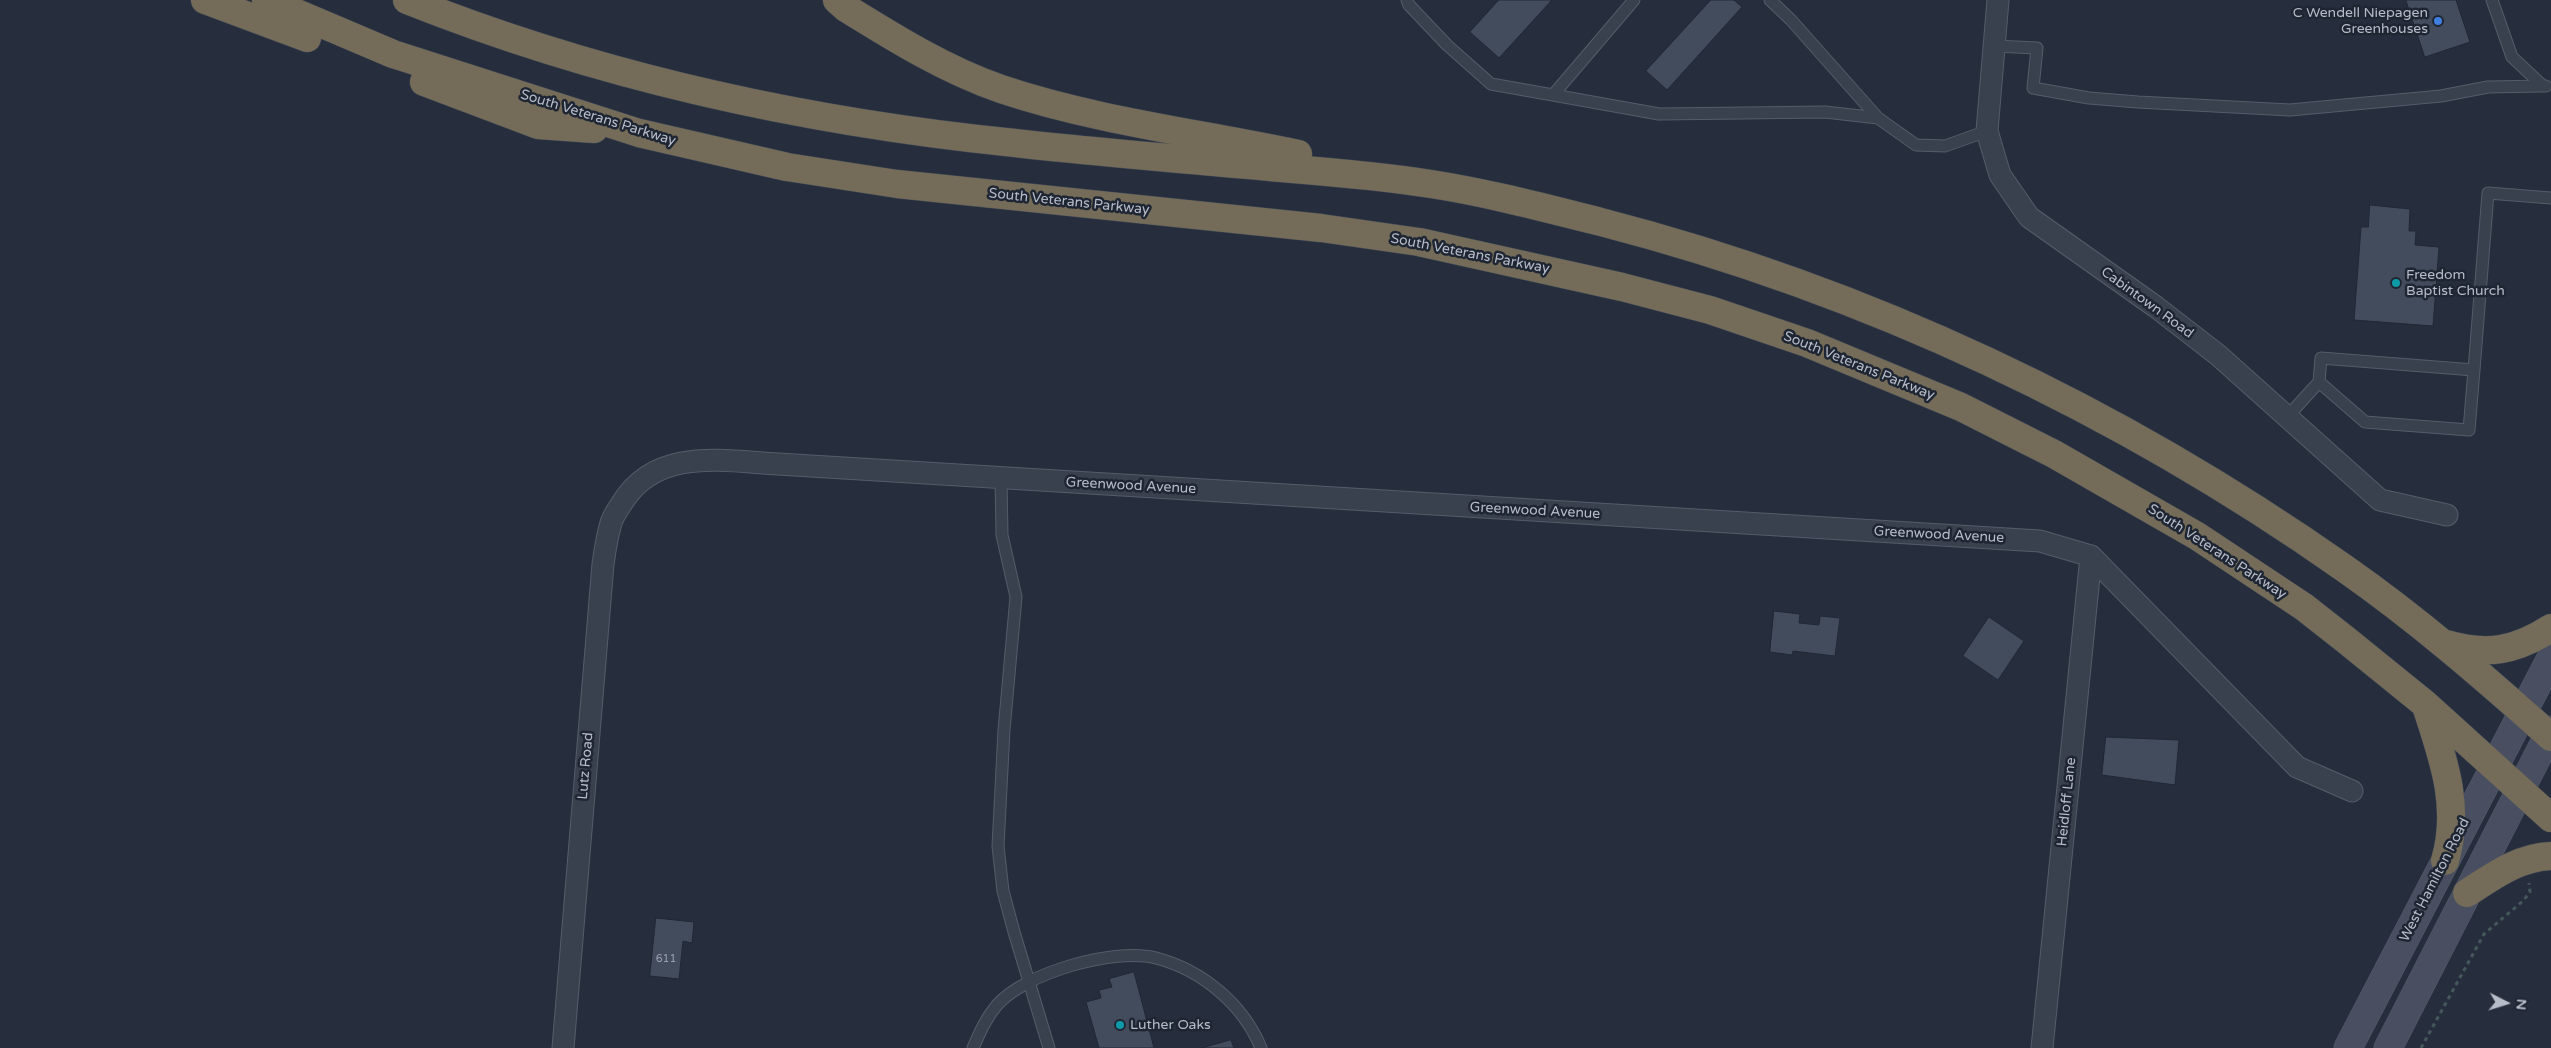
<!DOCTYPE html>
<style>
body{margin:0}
#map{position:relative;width:2551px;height:1048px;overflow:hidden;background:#262e3e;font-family:"Varela Round",sans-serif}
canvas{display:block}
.north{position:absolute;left:2481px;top:978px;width:50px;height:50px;-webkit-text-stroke:4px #1f2633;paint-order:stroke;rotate:95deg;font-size:14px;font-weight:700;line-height:20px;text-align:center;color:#b7bcc9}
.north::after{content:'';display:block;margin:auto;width:18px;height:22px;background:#b7bcc9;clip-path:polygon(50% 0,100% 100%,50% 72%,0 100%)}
</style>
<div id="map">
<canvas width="2551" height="1048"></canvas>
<div class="north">N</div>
</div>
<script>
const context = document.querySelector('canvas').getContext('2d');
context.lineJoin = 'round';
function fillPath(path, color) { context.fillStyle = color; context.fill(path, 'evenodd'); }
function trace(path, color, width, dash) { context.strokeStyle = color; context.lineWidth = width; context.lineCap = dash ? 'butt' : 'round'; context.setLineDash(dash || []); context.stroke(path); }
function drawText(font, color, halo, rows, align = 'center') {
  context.font = font + ' "Varela Round",sans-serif'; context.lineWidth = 5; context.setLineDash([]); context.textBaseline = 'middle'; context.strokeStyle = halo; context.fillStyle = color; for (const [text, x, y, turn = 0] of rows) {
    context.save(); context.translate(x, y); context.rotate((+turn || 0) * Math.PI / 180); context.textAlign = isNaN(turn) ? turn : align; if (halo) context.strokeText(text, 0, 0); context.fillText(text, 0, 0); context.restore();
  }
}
const building = new Path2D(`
 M1499,0H1552L1499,58L1470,32Z
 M1711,0H1734L1742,7L1667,90L1646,71Z
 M2406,0H2456L2470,42L2425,57Z
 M2370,205L2410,209L2409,231H2416L2415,245L2439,247L2433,326L2354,320L2361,227H2368Z
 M1774,611L1800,614L1799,623L1819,625L1820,616L1840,618L1835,656L1793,651L1792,655L1770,652Z
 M1989,617L2024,641L1998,680L1963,656Z
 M2106,737L2179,740L2175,785L2102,775Z
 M656,918L694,922L692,943L683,941L679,979L650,976Z
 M1134,972L1154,1048H1099L1086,1002L1101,998L1099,990L1112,987L1109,979Z
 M1231,1040L1234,1048H1202Z`);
const path = new Path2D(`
 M2421,1048L2484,934L2523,901L2530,892L2529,883`);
const lane = new Path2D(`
 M1407,0L1409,5L1447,45L1491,84L1553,95
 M1634,0L1553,95L1659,114L1825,112L1878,118
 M1770,0L1791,20L1878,118L1916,145L1945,146L1987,131
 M2492,0L2512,57L2543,86H2546
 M1994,46L2037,48L2033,88L2089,98L2138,102L2290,110L2441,96L2488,87L2543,86
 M2319,382L2365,422L2469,430L2474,370
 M2288,416L2319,382L2321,358L2474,370L2488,193L2551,198
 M1001,478L1002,535L1016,597L1004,730L998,846L1003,891L1014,932L1049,1048
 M973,1048C980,1032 986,1018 997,1005C1025,973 1115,947 1156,958C1202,970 1243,1004 1261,1048`);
const street = new Path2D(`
 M1998,0L1987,131L2000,175L2029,217L2156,307L2218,355L2380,500L2447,515
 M563,1048L603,564C605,550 607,536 611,523C613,516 618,509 622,503C656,447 723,461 778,464L2040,541L2091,556L2297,767L2352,791
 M2042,1048L2091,556`);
const secondary = new Path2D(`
 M2348,1048L2551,658
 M2388,1048L2551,730`);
const highway = new Path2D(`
 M205,0L307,38
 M266,0L393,54L639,133L787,167L897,184L1321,228L1419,242L1622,287L1710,310L1807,343L1961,407L2054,454L2197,536L2304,607L2346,640L2425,704L2551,818
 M407,0C603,78 806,122 1015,143C1104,153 1193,160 1281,168C1331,172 1382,176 1431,184C1489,193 1545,208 1601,222C1868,291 2119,410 2344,568C2417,619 2485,678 2551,737
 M837,0L846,8C896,39 946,70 1001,89C1097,121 1199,133 1298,154
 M424,82L538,125L594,129
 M2446,644C2487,656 2515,651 2551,628
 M2426,706C2443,758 2461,806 2445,861
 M2467,893C2493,876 2519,857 2551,856`);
const markers = [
 [2438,21,5,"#3f7fe0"],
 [2396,283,5,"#0f9aa8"],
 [1120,1025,5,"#0f9aa8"]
];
const numberNames = [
 ["611",666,959]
];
const poiNames = [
 ["C Wendell Niepagen",2428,13,"right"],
 ["Greenhouses",2428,29,"right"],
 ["Freedom",2406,275],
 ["Baptist Church",2406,291],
 ["Luther Oaks",1130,1025]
];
const streetNames = [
 ["South Veterans Parkway",598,118,17],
 ["South Veterans Parkway",1069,202,6],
 ["South Veterans Parkway",1470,254,11],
 ["Cabintown Road",2147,303,36],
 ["South Veterans Parkway",1859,366,22],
 ["Greenwood Avenue",1131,486,3],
 ["Greenwood Avenue",1535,511,3],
 ["Greenwood Avenue",1939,535,3],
 ["South Veterans Parkway",2217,552,33],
 ["Lutz Road",586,766,-85],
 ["Heidloff Lane",2067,802,-84],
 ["West Hamilton Road",2435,880,-63]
];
fillPath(building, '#434c5d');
trace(building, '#212835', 1);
trace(lane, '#555c69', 13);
trace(street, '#555c69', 23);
trace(secondary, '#555c69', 29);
trace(highway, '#424956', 29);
trace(path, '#46575c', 3, [4, 4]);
trace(lane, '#3a414e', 11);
trace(street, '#3a414e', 21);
trace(secondary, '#494f61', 28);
trace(highway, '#746c58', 28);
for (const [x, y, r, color] of markers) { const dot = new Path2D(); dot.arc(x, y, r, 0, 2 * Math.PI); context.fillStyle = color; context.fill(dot); trace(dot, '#1f2633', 2); }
drawText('11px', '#9aa0ae', null, numberNames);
drawText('14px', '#b7bcc9', '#1f2633', poiNames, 'left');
drawText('14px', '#b7bcc9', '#1f2633', streetNames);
</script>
